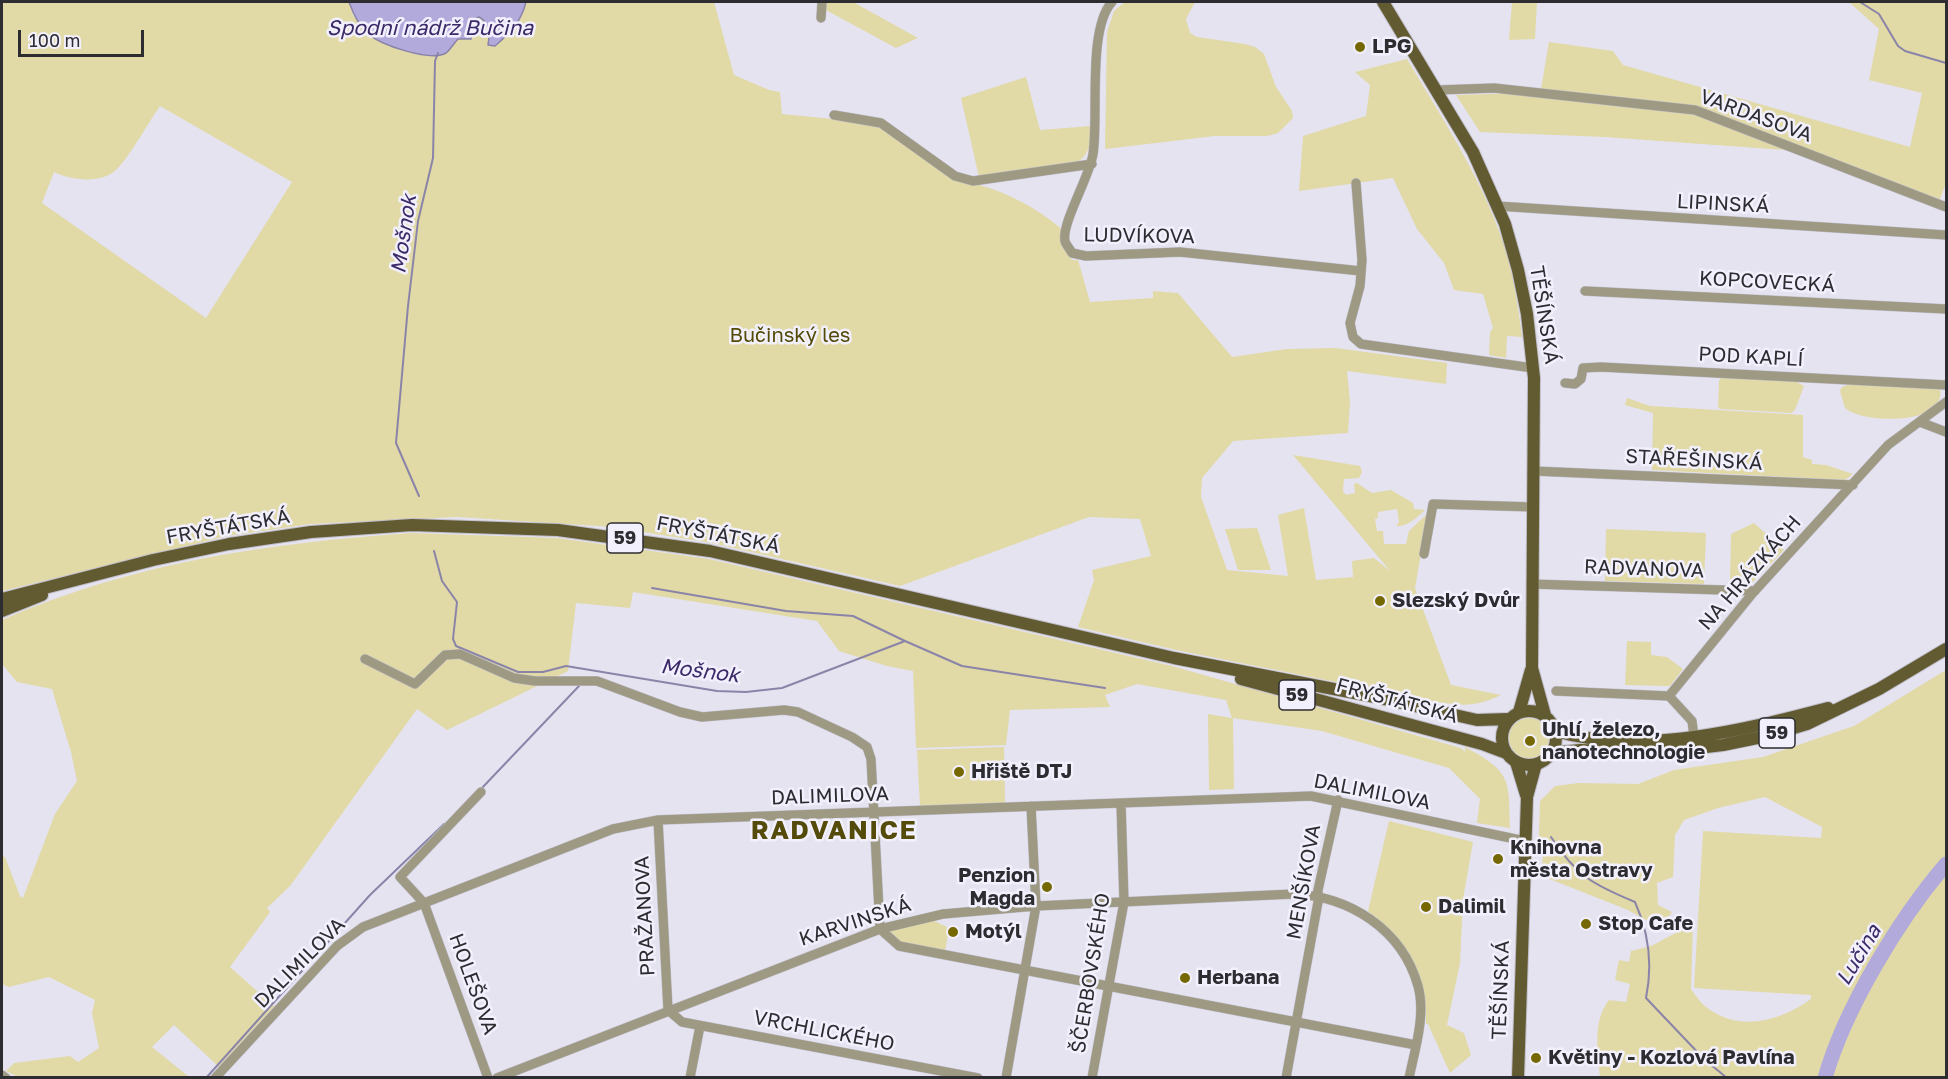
<!DOCTYPE html>
<meta charset="utf-8">
<style>
body{margin:0}
#map{position:relative;width:1948px;height:1079px;overflow:hidden;background:#e5e3f0;font-family:"Golos Text",sans-serif}
canvas{display:block}
.frame{position:absolute;inset:0;border:3px solid #2d2c31;pointer-events:none}
.scale{position:absolute;left:18px;top:30px;width:126px;height:27px;box-sizing:border-box;border:3px solid #2d2c31;border-top:0;padding-left:8px;font-size:18px;line-height:21px;white-space:nowrap;color:#2d2c31;-webkit-text-stroke:4px #f2f0fd;paint-order:stroke}
</style>
<div id="map">
<canvas width="1948" height="1079"></canvas>
<div class="frame"></div>
<div class="scale">100 m</div>
</div>
<script>
const context = document.querySelector('canvas').getContext('2d');
context.lineJoin = 'round';
function fillPath(path, color) { context.fillStyle = color; context.fill(path, 'evenodd'); }
function trace(path, color, width, dash) { context.strokeStyle = color; context.lineWidth = width; context.lineCap = dash ? 'butt' : 'round'; context.setLineDash(dash || []); context.stroke(path); }
function drawText(font, color, halo, rows, align = 'center') {
  context.font = font + ' "Golos Text",sans-serif'; context.lineWidth = 5; context.setLineDash([]); context.textBaseline = 'middle'; context.strokeStyle = halo; context.fillStyle = color; for (const [text, x, y, turn = 0] of rows) {
    context.save(); context.translate(x, y); context.rotate((+turn || 0) * Math.PI / 180); context.textAlign = isNaN(turn) ? turn : align; if (halo) context.strokeText(text, 0, 0); context.fillText(text, 0, 0); context.restore();
  }
}
const green = new Path2D(`
 M2,2H349L353,15L366,33L447,53L470,21L479,17L485,19L490,32L522,15L526,2H714L734,75L769,90L780,92L782,114L873,123L971,183C1004,190 1037,208 1063,230L1062,242L1072,260H1078L1090,302L1153,298V291L1178,293L1232,357L1287,349L1336,348L1447,363L1446,384L1347,371L1350,402L1348,433L1233,441L1202,478L1201,497L1227,570L1288,576L1278,515L1304,508L1316,580L1353,577L1352,561L1374,558L1390,571L1293,455L1360,466L1362,472L1359,478L1344,479L1343,491L1346,495L1355,493L1354,484L1357,483L1372,493L1391,490L1413,503L1414,509L1425,510C1416,518 1409,526 1396,526L1399,522L1397,509L1378,512V518L1375,519L1377,531H1383L1384,544H1406L1409,531L1428,513L1415,588L1451,685L1501,695C1472,709 1457,705 1426,700L1176,650L1078,627L1094,580L1092,570L1151,556L1140,519L1089,517L900,586L712,543L612,527L458,517L310,524L227,536L2,591ZM160,106L292,182L206,318L42,203L54,172C70,180 99,184 115,171C129,158 148,123 160,106Z
 M825,2H853L918,38L896,48L824,9Z
 M1125,2H1195L1186,19L1190,33L1197,37L1245,44L1255,47L1264,54L1276,87L1292,111L1293,118L1278,133L1267,136H1215L1105,149L1107,32L1114,11Z
 M1512,2H1537L1535,39L1509,40Z
 M1849,2H1946V183L1940,199L1799,151L1605,137L1480,132L1456,95L1524,93L1540,95L1549,42L1613,51L1623,65L1910,147L1922,93L1869,80L1879,29Z
 M1407,59C1442,118 1481,177 1503,242C1513,273 1518,305 1522,337L1507,336L1506,358L1489,355L1490,332L1493,328L1483,294L1454,290L1444,263L1417,229L1393,178L1299,191L1303,136L1366,116L1370,85L1355,72Z
 M1026,77L1040,130L1092,126C1091,140 1091,152 1079,161L979,177L961,98Z
 M1722,377L1795,381L1804,386L1795,410L1791,413L1721,409L1718,407L1719,381Z
 M1853,383L1940,388C1948,426 1863,424 1845,408L1840,391L1842,387Z
 M1627,398L1650,406L1803,415V457L1812,460V464L1826,465L1853,474L1845,480L1652,470L1653,413L1625,405Z
 M1754,523L1784,550L1750,585L1730,584L1731,534Z
 M1257,528L1271,570H1238L1225,529Z
 M1606,529L1706,533L1704,584L1605,581Z
 M412,533L557,538L709,559L1172,666L1461,748L1465,752V747C1511,772 1509,778 1510,828L1477,823L1480,799L1449,768L1322,731L1233,718L1234,789L1209,790L1208,714L1232,718L1226,700L1137,684L1105,695L1110,707L1010,710L1006,745L916,748L913,671L887,666L839,651L817,621L633,592L630,608L576,603L568,671L447,730L417,709L290,886L267,908L270,912L230,967L275,1007L219,1067L174,1025L152,1047L189,1077H18L6,1071L14,1063L70,1056L78,1062L99,1048L92,1013L95,1000L49,977L9,987L2,984V856L5,857L20,896L23,898L55,814L77,781L71,752L52,689L17,682L2,664V620C135,562 268,543 412,533Z
 M1627,641L1651,642V655L1667,657L1683,669L1670,686L1625,685Z
 M1946,670V1077H1600C1598,1051 1592,1022 1609,1000L1626,1002L1630,984L1615,980L1619,960L1629,962L1631,951L1651,946L1693,924L1691,989C1696,996 1703,1006 1710,1010C1743,1032 1782,1020 1811,999V995L1694,988L1703,831L1821,838L1822,827L1765,797L1718,808L1684,820L1675,835L1673,877L1657,883L1658,905L1672,912L1666,920L1655,925L1628,910L1542,876L1543,851L1539,835L1540,801L1555,786L1579,783L1638,784L1674,770L1763,757L1854,726Z
 M1509 738a20 20 0 1 1 40 0a20 20 0 1 1-40 0Z
 M1004,747L1005,803L920,806L917,750Z
 M1389,821L1473,842L1463,899L1460,963L1447,1025L1464,1033L1471,1055L1450,1073L1428,1024H1426C1427,976 1404,941 1368,911Z
 M932,920L949,928L945,952L903,944L889,931Z`);
const water = new Path2D(`
 M349,2H526C521,22 511,32 495,46L488,45C490,34 490,23 479,17L470,21L473,28L471,39H458C454,43 450,50 446,53C431,62 379,45 367,33C358,25 353,13 349,2Z`);
const stream = new Path2D(`
 M1860,2L1879,14L1898,46L1905,51L1946,63
 M419,496L396,443L408,306L418,221L433,158L435,61L438,53
 M434,551L442,581L457,602L453,639L456,646L518,672H543L566,666L717,691L746,692L782,688L905,641L962,666L1105,688
 M652,588L786,611L853,616L905,641
 M481,789L579,686
 M1551,837C1576,876 1594,885 1635,902C1649,933 1653,964 1646,998L1704,1059L1727,1078
 M206,1078L370,895L444,824`);
const river = new Path2D(`
 M1825,1078C1845,1008 1899,919 1946,864`);
const minor = new Path2D(`
 M1112,2C1087,29 1099,117 1093,154C1090,176 1061,224 1065,241C1066,245 1070,249 1072,253L1086,256L1180,252L1361,271
 M821,18L822,2
 M1438,90L1494,88L1695,110L1946,207
 M834,115L881,123L955,176L973,181L1092,164
 M1356,183L1362,260L1360,286L1350,323L1353,337L1361,344L1533,368
 M1497,206L1946,235
 M1585,291L1946,309
 M1565,383L1575,384L1581,379L1583,368L1601,367L1946,385
 M1920,422L1946,432
 M1534,471L1853,485
 M1424,554L1433,504L1534,507
 M1531,584L1755,591
 M365,659L415,684L445,655L460,654L514,678L535,681H597L680,712L702,717L784,710L798,712L852,737L867,747L871,759L880,929L899,946L1416,1045
 M1556,691L1669,696
 M1669,696L1752,594L1888,445L1946,402
 M1669,696L1692,721L1694,737
 M481,792L400,877L424,903L488,1078
 M658,820L668,1010
 M668,1010L682,1022L978,1078
 M2,1075L6,1078
 M215,1078L337,946L363,927L613,829L658,820L1311,796L1525,841
 M497,1078L880,929L943,914L1036,906L1293,894C1349,896 1402,929 1418,986C1426,1015 1415,1049 1409,1078
 M690,1078L700,1026
 M1006,1078L1036,906L1031,806
 M1092,1078L1124,902L1121,803
 M1286,1078L1318,902V890L1338,800`);
const major = new Path2D(`
 M1383,2L1473,152L1505,224L1518,270L1527,314L1534,378L1532,668L1545,715
 M2,599L153,560L229,544L311,532L412,525L558,530L710,551L1174,658L1375,697L1477,720L1508,719
 M2,611L42,595
 M1241,679L1482,744L1506,753
 M1502 738a27 27 0 1 1 54 0a27 27 0 1 1-54 0Z
 M1519,712L1531,670
 M1555,731C1642,756 1744,730 1828,708
 M1552,753L1580,750L1664,752L1723,745L1767,736L1807,724L1879,689L1946,649
 M1516,762L1526,795
 M1518,1078L1527,797L1536,764`);
const markers = [
 [1360,47,6,"#766800"],
 [1380,601,6,"#766800"],
 [1530,741,6,"#766800"],
 [959,772,6,"#766800"],
 [1498,859,6,"#766800"],
 [1047,887,6,"#766800"],
 [1426,907,6,"#766800"],
 [1586,924,6,"#766800"],
 [953,932,6,"#766800"],
 [1185,978,6,"#766800"],
 [1536,1058,6,"#766800"]
];
const shields = [
 [625,538,36],
 [1297,695,36],
 [1777,733,36]
];
const shieldNames = [
 ["59",625,538],
 ["59",1297,695],
 ["59",1777,733]
];
const poiNames = [
 ["LPG",1372,47],
 ["Slezský Dvůr",1392,601],
 ["Uhlí, železo,",1542,730],
 ["nanotechnologie",1542,753],
 ["Hřiště DTJ",971,772],
 ["Knihovna",1510,848],
 ["města Ostravy",1510,871],
 ["Penzion",1035,876,"right"],
 ["Magda",1035,899,"right"],
 ["Dalimil",1438,907],
 ["Stop Cafe",1598,924],
 ["Motýl",965,932],
 ["Herbana",1197,978],
 ["Květiny - Kozlová Pavlína",1548,1058]
];
const streetNames = [
 ["VARDASOVA",1756,116,20],
 ["LIPINSKÁ",1723,204,3],
 ["LUDVÍKOVA",1139,236,1],
 ["KOPCOVECKÁ",1767,282,3],
 ["TĚŠÍNSKÁ",1544,315,81],
 ["POD KAPLÍ",1751,357,3],
 ["STAŘEŠINSKÁ",1694,460,3],
 ["FRYŠTÁTSKÁ",228,527,-10],
 ["FRYŠTÁTSKÁ",718,535,11],
 ["RADVANOVA",1644,569,2],
 ["NA HRÁZKÁCH",1750,573,-49],
 ["FRYŠTÁTSKÁ",1397,701,15],
 ["DALIMILOVA",1372,792,11],
 ["DALIMILOVA",830,796,-2],
 ["MENŠÍKOVA",1304,882,-80],
 ["PRAŽANOVA",645,916,-93],
 ["KARVINSKÁ",855,922,-18],
 ["DALIMILOVA",300,963,-45],
 ["ŠČERBOVSKÉHO",1091,973,-81],
 ["HOLEŠOVA",473,984,70],
 ["TĚŠÍNSKÁ",1501,990,-88],
 ["VRCHLICKÉHO",824,1031,11]
];
const parkNames = [
 ["Bučinský les",790,336]
];
const waterNames = [
 ["Spodní nádrž Bučina",430,28],
 ["Mošnok",404,234,-82],
 ["Mošnok",700,671,7],
 ["Lučina",1859,955,-59]
];
const districtNames = [
 ["RADVANICE",834,831]
];
fillPath(green, '#e1d9a6');
fillPath(water, '#b3aadc');
trace(water, '#8b84a9', 1.5);
trace(stream, '#8b84a9', 2);
trace(river, '#b3aadc', 15);
trace(minor, '#c0beca', 10);
trace(major, '#c0beca', 14);
trace(minor, '#9d9983', 9);
trace(major, '#625b31', 12);
for (const [x, y, r, color] of markers) { const dot = new Path2D(); dot.arc(x, y, r, 0, 2 * Math.PI); context.fillStyle = color; context.fill(dot); trace(dot, '#f2f0fd', 2); }
for (const [x, y, w] of shields) { const box = new Path2D(); box.roundRect(x - w / 2, y - 15, w, 30, 4.5); context.fillStyle = '#f2f0fd'; context.fill(box); trace(box, '#2d2c31', 1.5); }
drawText('bold 18px', '#2d2c31', null, shieldNames);
drawText('bold 20px', '#2d2c31', '#f2f0fd', poiNames, 'left');
drawText('20px', '#2d2c31', '#f2f0fd', streetNames);
drawText('20px', '#534a05', '#f2f0fd', parkNames);
drawText('italic 21px', '#3b2a67', '#f2f0fd', waterNames);
context.letterSpacing = '1.5px';
drawText('bold 26px', '#544b0a', '#f2f0fd', districtNames);
context.letterSpacing = '0px';
</script>
